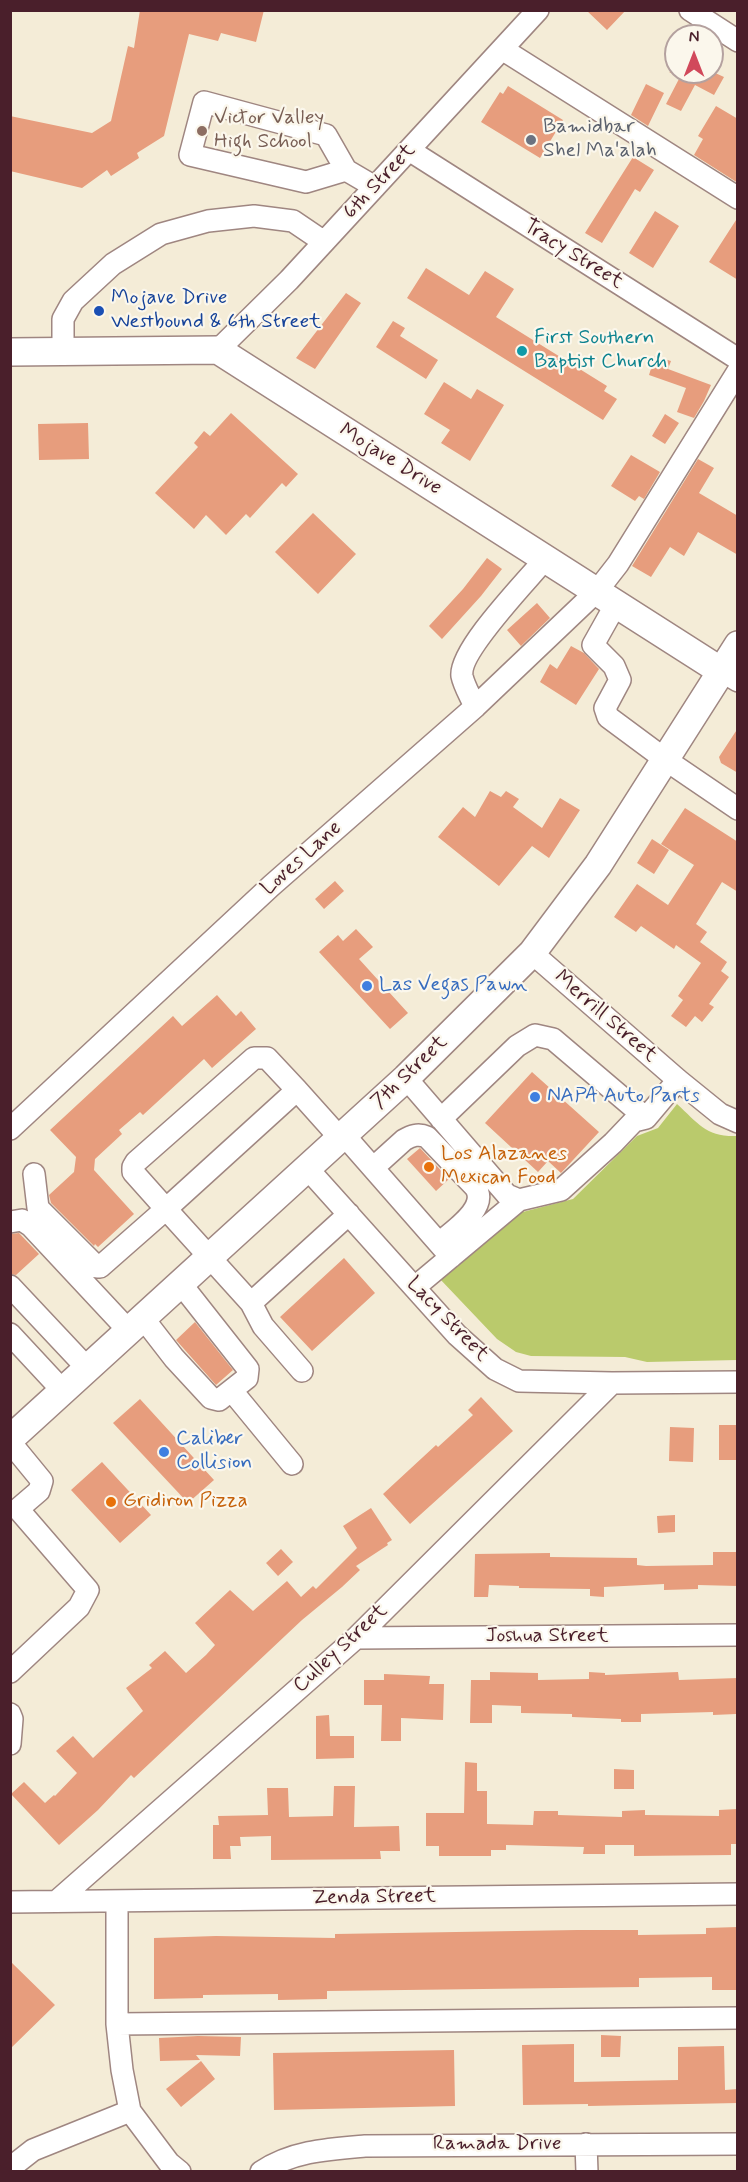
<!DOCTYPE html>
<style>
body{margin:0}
#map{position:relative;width:748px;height:2182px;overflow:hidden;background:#f4ecd7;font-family:Mynerve,sans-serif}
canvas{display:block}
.frame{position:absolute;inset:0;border:12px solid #4a1f2b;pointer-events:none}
.north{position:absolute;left:664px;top:24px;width:60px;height:60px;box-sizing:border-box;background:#fbf7ec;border:2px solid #b4a19f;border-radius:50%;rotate:0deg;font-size:16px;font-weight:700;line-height:24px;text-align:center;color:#4a1f2b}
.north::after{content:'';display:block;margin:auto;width:21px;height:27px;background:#d1495b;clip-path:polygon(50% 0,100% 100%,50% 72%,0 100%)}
</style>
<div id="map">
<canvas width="748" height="2182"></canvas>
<div class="frame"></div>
<div class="north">N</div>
</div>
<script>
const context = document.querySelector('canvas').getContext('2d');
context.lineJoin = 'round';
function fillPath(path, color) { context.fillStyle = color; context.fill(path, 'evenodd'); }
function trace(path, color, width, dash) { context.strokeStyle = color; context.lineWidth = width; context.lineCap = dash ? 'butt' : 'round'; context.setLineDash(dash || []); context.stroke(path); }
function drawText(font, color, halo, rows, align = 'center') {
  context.font = font + ' Mynerve,sans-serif'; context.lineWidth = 4.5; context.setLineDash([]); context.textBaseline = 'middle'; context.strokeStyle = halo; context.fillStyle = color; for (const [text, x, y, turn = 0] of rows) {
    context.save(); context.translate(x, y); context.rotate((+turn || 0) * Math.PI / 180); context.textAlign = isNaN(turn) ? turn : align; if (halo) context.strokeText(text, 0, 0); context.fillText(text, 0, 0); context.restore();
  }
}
const green = new Path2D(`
 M677,1104C699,1124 706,1137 737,1136V1360L647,1362L625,1357L531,1356L516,1352L497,1339L439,1278L515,1214L573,1199L637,1136L658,1128Z`);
const building = new Path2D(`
 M140,10H264L256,42L221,33L218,41L189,34L164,136L137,153L139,158L111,176L107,170L82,188L10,171V116L92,133L111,121L128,46L134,48Z
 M586,10H626L607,30Z
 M669,72H713L724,77L714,95L695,85L681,111L666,104L680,77Z
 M646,84L664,93L648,126L631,115Z
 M508,86L563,120L540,158L481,122L500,92L503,94Z
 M716,106L738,119V183L694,155L703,139L698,136Z
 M633,157L654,170L640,192L635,189L602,243L585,233Z
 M655,211L679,226L653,268L629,253Z
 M738,217V280L709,262Z
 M426,268L469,295L485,271L514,289L496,317L607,386L604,391L617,399L603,420L407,298Z
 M346,293L361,303L315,369L296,358Z
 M393,321L405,328L400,336L438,360L426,379L376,347Z
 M655,356L671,361L668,369L711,385L704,401L694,418L677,412L686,388L649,375Z
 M444,382L471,399L477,389L504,405L470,461L441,443L450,430L424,414Z
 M231,413L298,474L286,487L282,483L250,518L246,514L226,535L206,515L194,529L155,493L198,447L194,443L204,431L210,436Z
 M665,414L679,423L665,444L652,436Z
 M88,423L89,459L39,460L38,424Z
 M631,455L660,472L644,499L639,496L635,501L611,486Z
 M698,459L714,468L699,493L738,516V555L698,532L684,556L670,547L651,577L632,566Z
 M313,513L356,554L318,594L275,552Z
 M487,558L502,569L481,596L442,639L429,626L463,589Z
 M537,603L550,618L521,646L507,630Z
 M571,646L584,653L599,669L576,705L540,682L550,664L557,669Z
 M738,728V773L721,763L719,757Z
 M490,791L501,797L506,791L519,799L513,807L542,828L560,798L580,810L549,858L532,846L499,886L438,837L463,807L475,817Z
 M685,808L738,842V892L722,882L696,924L707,932L700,942L727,962L721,971L729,977L709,1004L714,1007L702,1022L695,1016L686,1027L671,1016L683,1000L678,996L701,963L676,945L674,949L641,926L636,932L614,917L637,884L668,905L694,865L661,844Z
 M652,839L669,850L654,874L637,863Z
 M335,881L344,891L324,909L315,899Z
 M356,929L373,947L359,959L408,1013L390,1029L319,952L338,935L343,941Z
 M217,995L236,1016L241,1011L256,1029L212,1068L204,1059L143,1115L140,1112L119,1130L122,1134L95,1159L94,1170L134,1214L98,1247L95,1244L94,1246L51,1203L49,1195L74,1172L76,1157L50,1130L173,1016L182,1026Z
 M532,1072L599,1132L561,1173L548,1161L538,1172L485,1123Z
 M420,1148L449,1179L436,1191L407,1159Z
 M19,1233L39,1254L16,1275L10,1274V1234Z
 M344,1258L375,1293L312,1351L280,1317Z
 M195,1322L233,1370L216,1385L176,1340Z
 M481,1397L513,1431L410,1524L383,1494L436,1445L438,1447L473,1415L468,1410Z
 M140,1399L214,1480L188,1503L113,1423Z
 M719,1425H738V1460H719Z
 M670,1427L694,1428L693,1462L669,1461Z
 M102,1462L151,1515L120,1543L71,1490Z
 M371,1508L392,1540L387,1543L388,1545L356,1566L360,1570L342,1587L302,1620L134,1778L131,1775L98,1810L59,1845L11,1794L24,1782L45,1803L54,1795L55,1796L77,1773L56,1751L73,1736L93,1758L143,1711L126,1688L152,1668L149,1665L165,1651L186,1673L206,1655L215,1645L195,1623L230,1590L253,1611L287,1581L301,1597L313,1586L316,1589L357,1548L343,1526Z
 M675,1515V1532L658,1533L657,1516Z
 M281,1549L293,1562L278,1576L266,1563Z
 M713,1552H738V1586L698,1585V1589L664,1590V1584L604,1587V1597L590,1596V1589L519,1588V1586L489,1585L488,1597H474L475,1554L550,1553V1557L637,1558V1565L646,1566L713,1565Z
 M490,1672L538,1673V1680L589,1679V1672L605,1673V1675L678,1672L679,1680L738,1678L736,1714L713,1715V1712L641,1714V1722H621V1719L572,1717V1714L521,1713V1706L492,1705V1723H470L471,1680H490Z
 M384,1674L430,1676L429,1684H444L443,1720L401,1718V1741H381L382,1705H364V1680H384Z
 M329,1715L330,1736H354V1758L316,1759V1716Z
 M465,1762L477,1763V1791H487V1824L533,1825L534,1811H558V1815L622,1817V1811L645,1810V1815L719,1816V1810L738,1809V1844H731V1855L634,1856V1845H605V1854H583L584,1847L506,1845V1850H491V1856H439V1846H426V1813H464Z
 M614,1769L634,1770V1789H614Z
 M334,1786H355L354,1827L399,1826L400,1851H380L381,1859L271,1860V1836L240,1837L241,1846H230L231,1859H213V1825H219L218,1816L268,1815L267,1788H288L289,1817L333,1816Z
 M738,1927V1990H712V1977L639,1978V1987L327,1991V1999L278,2000V1994L203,1995V1998L154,1999V1938L216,1936L335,1938V1934L577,1930H638V1935L706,1934V1928Z
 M10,1961L55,2005L10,2049Z
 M601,2035L621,2036L620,2057H601Z
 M198,2036L241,2037L240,2056L196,2055L200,2060L160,2061L159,2038Z
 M574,2044V2082L678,2080V2047L724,2046L725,2090L738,2089V2103L588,2106V2104L523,2105L522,2045Z
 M454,2050L455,2106L274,2110L273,2053Z
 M201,2061L215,2079L181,2107L166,2089Z`);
const minor = new Path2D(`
 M690,10L738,41
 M502,49L738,198
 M409,150L738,359
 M346,170L306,182L190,155L204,102L326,135L346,170L375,187
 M218,350L289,280L538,10
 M63,352V319L73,301L113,264L161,234L208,221L254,216L293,221L324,242
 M616,604L593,645L614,666L620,680L605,708L608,717L666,760L738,809
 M721,671L738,681
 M475,707C471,697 464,686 462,676C458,651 528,580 545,559
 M532,953L678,1080L720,1114L738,1122
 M406,1078L507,1195L519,1200L561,1190L613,1143L634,1121L646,1118L678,1080
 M441,1119L517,1046L535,1035L553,1039L646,1118
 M10,1129L271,886L475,707L597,591L618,564L738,371
 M344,1135L451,1257
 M307,1168L457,1335L495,1369L519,1381L612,1383L738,1382
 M373,1168L404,1140C411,1136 418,1133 427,1137L475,1187C490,1207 453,1231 439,1243
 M34,1174L38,1208L97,1267H100L166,1209L133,1172V1167L136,1162L254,1058H267L297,1090
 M10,1222L22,1220L31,1226L129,1331
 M10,1286L88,1369
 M415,1287L519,1200
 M251,1303L166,1209L297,1090L340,1138
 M143,1318L174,1358L211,1398L219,1400L247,1378L248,1369L181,1284
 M10,1334L63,1391
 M302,1371L263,1326L251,1303L349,1214
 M232,1391L292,1464
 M10,1442L42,1481L39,1491L18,1509L88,1590L79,1607L10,1672
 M356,1638L738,1635
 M10,1714L12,1719L10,1744
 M57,1901L356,1638L612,1383
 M117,1901V2024L122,2070L130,2111L169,2163L180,2172
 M10,1902L738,1894
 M117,2024L738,2018
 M586,2144L587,2172
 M10,2168L33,2150L130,2111
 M261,2172C292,2151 329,2149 365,2146L738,2144`);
const major = new Path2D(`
 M10,352L218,350L721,671
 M10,1439L406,1078L532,953L598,865L738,645`);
const markers = [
 [202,131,6,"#8d6e63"],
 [531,140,6,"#6b7280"],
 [99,311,6,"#1a4fb4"],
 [522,351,6,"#0f9aa8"],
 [367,986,6,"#3f7fe0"],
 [535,1097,6,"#3f7fe0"],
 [429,1167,6,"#e8710a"],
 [164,1452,6,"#3f7fe0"],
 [111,1502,6,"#e8710a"]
];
const educationNames = [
 ["Victor Valley",214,119],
 ["High School",214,143]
];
const worshipNames = [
 ["Bamidbar",543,128],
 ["Shel Ma'alah",543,152]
];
const streetNames = [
 ["6th Street",380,182,-47],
 ["Tracy Street",573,255,32],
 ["Mojave Drive",390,460,32],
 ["Loves Lane",302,859,-42],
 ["Merrill Street",605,1017,41],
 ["7th Street",410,1073,-44],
 ["Lacy Street",447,1320,46],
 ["Joshua Street",547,1637],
 ["Culley Street",341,1649,-43],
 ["Zenda Street",374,1898,-1],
 ["Ramada Drive",497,2145]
];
const transitNames = [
 ["Mojave Drive",111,299],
 ["Westbound & 6th Street",111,323]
];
const cultureNames = [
 ["First Southern",534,339],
 ["Baptist Church",534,363]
];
const shopNames = [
 ["Las Vegas Pawn",379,986],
 ["NAPA Auto Parts",547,1097],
 ["Caliber",176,1440],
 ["Collision",176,1464]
];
const foodNames = [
 ["Los Alazanes",441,1155],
 ["Mexican Food",441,1179],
 ["Gridiron Pizza",123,1502]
];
fillPath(green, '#baca6c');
fillPath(building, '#e79d7d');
trace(minor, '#9f8681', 24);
trace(major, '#9f8681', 30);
trace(minor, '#fff', 21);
trace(major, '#fff', 27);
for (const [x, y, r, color] of markers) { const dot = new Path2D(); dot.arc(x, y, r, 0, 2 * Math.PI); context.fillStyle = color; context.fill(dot); trace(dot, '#fbf7ec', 2); }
drawText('21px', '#785e54', '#fbf7ec', educationNames, 'left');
drawText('21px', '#5b616d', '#fbf7ec', worshipNames, 'left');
drawText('21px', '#4a1f2b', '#fbf7ec', streetNames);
drawText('21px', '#164399', '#fbf7ec', transitNames, 'left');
drawText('21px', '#0d838f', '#fbf7ec', cultureNames, 'left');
drawText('21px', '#366cbe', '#fbf7ec', shopNames, 'left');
drawText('21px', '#c56008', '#fbf7ec', foodNames, 'left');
</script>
